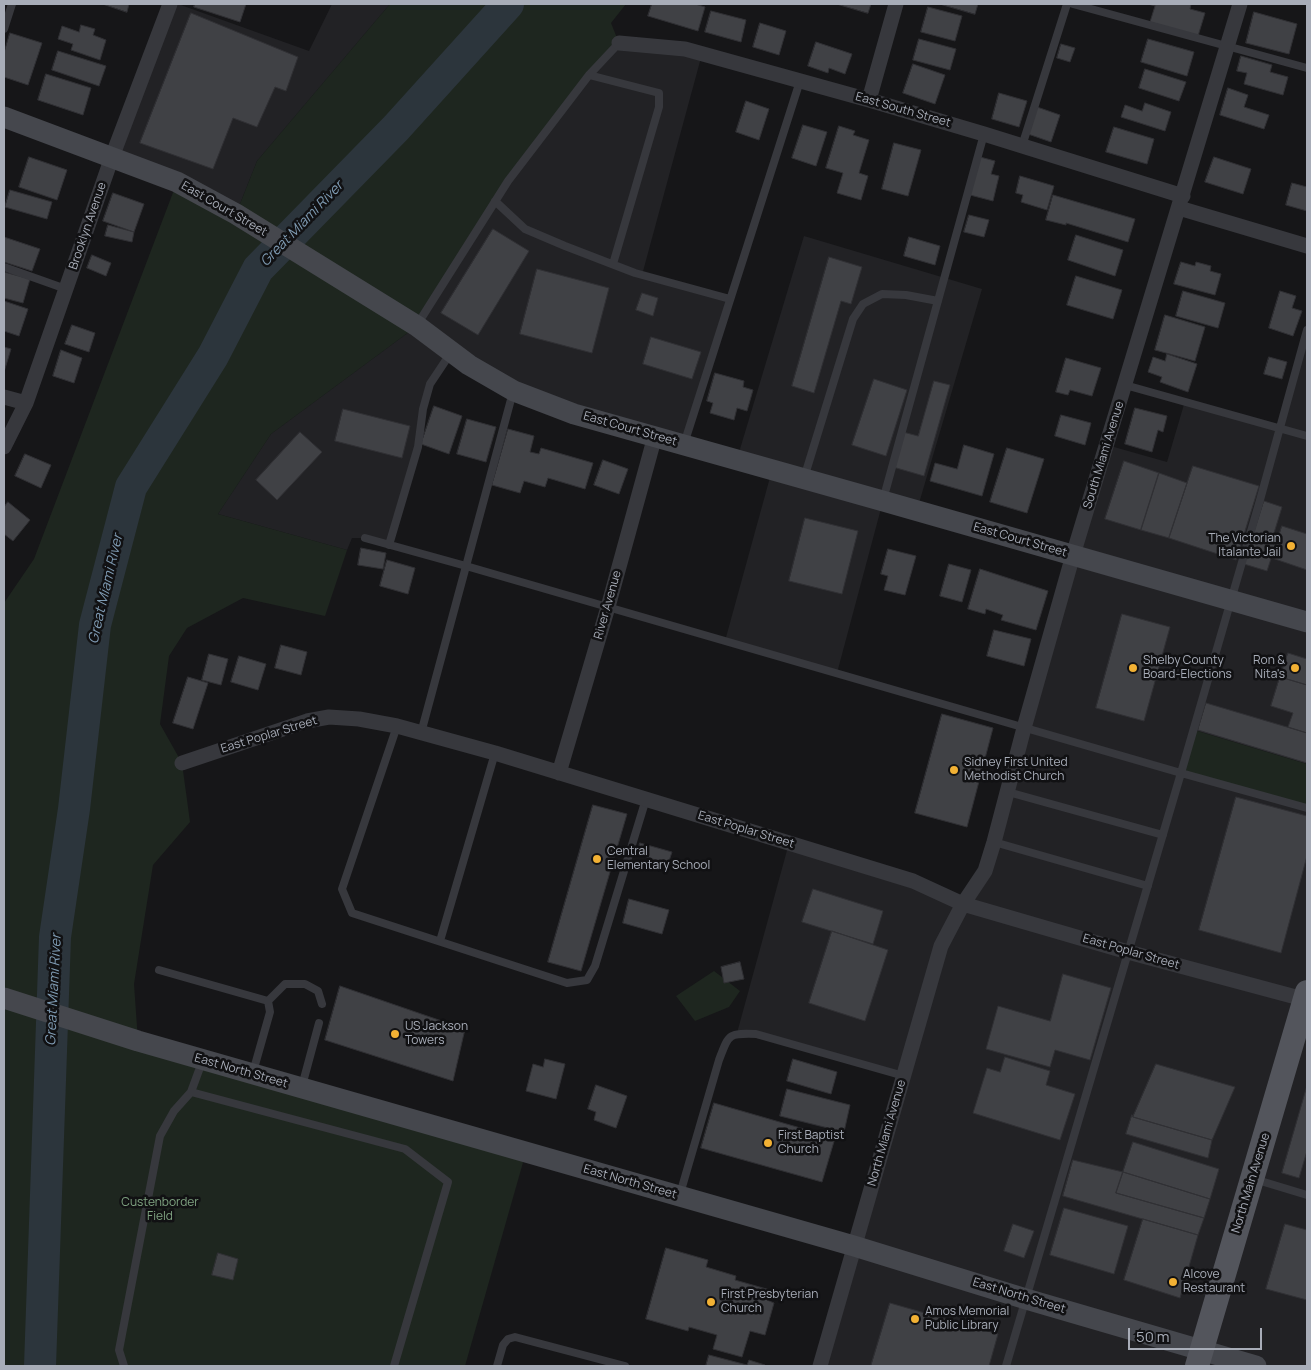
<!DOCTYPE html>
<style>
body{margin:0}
#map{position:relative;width:1311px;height:1370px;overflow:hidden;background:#161618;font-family:Manrope,sans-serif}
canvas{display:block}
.frame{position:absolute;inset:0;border:5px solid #a8adb8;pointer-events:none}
.scale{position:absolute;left:1128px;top:1328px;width:134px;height:22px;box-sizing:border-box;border:2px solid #a8adb8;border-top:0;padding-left:6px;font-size:15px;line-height:18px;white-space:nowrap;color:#a8adb8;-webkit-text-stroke:4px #111113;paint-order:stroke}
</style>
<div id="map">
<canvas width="1311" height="1370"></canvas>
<div class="frame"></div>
<div class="scale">50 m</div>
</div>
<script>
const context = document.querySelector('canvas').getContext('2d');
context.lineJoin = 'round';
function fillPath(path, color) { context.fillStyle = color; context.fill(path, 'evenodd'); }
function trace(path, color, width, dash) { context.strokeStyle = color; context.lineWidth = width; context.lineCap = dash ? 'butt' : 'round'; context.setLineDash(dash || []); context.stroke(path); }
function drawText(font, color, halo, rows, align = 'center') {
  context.font = font + ' Manrope,sans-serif'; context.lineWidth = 5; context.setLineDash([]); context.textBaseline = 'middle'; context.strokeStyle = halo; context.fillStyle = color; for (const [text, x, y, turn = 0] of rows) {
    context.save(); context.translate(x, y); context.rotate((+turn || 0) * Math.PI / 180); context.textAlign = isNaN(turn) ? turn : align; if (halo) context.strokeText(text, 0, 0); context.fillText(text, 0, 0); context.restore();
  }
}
const built = new Path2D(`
 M170,4H178L309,51L332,4H390L257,161L236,214L112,157Z
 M619,43L702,54L642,275L730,299L683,444L574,414L452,352L430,384L417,447L389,545L365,538H352L347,550L218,514L271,434L417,326L508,181Z
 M804,236L982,289L917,510L883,501L837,673L725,641L772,470L737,459Z
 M1307,330V764L1194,730L1307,808V1366H820L904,1076L737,1033L789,843L963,903L985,871L1107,445L1167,462L1185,401L1280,428Z`);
const green = new Path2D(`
 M390,4H626L611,23L619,43L508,181L417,326L271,434L218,514L347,550L325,616L243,598L187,628L169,656L160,724L182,763L190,822L153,865L134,984L138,1041L526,1152L465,1366H4V603L34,559L177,182L236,214L257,161Z
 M1194,730L1307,764V808L1181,773Z
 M714,971L740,991L729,1007L695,1021L676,996Z`);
const river = new Path2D(`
 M40,1366L55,937L74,809L95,625L131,487L213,356L258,269L396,128L508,4`);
const building = new Path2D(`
 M103,4H129L127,12Z
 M195,4H246L240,22L194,7Z
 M652,4H695L705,7L698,31L648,16Z
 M837,4H871L868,13Z
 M940,4H978L975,14Z
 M1147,4H1191L1190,9L1205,13L1198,36L1150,22L1155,6Z
 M928,7L962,16L955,41L921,32Z
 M711,11L746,20L741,42L705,32Z
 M1254,12L1297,24L1289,54L1246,43Z
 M191,13L298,57L286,91L275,87L257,127L233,118L213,169L140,143Z
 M760,23L786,31L779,55L753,47Z
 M81,25L95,29L93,35L106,40L100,60L71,50L73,44L58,39L62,26L79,32Z
 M10,33L42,43L28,85L4,77V53Z
 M919,39L956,49L950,70L913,60Z
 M1148,39L1194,52L1187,76L1141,62Z
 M816,42L852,54L845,74L829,68L828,73L808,66Z
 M1061,44L1075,48L1070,62L1057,58Z
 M58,51L106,66L99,86L52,70Z
 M1241,56L1272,65L1270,72L1288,77L1283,95L1244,84L1247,73L1237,71Z
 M913,64L945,75L935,104L903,93Z
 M1145,69L1186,82L1179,101L1139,88Z
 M46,74L91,88L83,115L38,100Z
 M1228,88L1248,95L1244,107L1269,115L1264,129L1220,115Z
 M999,93L1027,101L1019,127L992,119Z
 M746,101L769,109L759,140L736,132Z
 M1145,103L1171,112L1165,131L1121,117L1125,105L1142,111Z
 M1037,107L1060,115L1051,142L1028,134Z
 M803,125L827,132L816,166L792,158Z
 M839,126L855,131L853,135L869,140L859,173L868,176L861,200L837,193L843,173L826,168Z
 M1114,127L1154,139L1147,164L1106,152Z
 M894,143L921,150L908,196L882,189Z
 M29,157L67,170L57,200L19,187Z
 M980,157L995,161L991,174L999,176L993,201L970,195Z
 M1214,157L1251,169L1243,194L1205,182Z
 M1020,176L1054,186L1047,210L1021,202L1023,195L1016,193Z
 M1292,183L1307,187V211L1286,205Z
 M10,190L52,202L47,219L5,207Z
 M113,193L144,204L134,232L103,221Z
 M1053,195L1135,219L1128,242L1066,223V225L1046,220Z
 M969,215L989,220L984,237L964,232Z
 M108,225L134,232L132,242L105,236Z
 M493,229L529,251L478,335L441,313Z
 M1076,235L1123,250L1115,276L1068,260Z
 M4,237L40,249L32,271L4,262Z
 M909,237L940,246L935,265L904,256Z
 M92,255L111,263L106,276L87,268Z
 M829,257L862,267L851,304L841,301L814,393L792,386Z
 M1181,262L1195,266L1196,262L1211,266L1210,271L1221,274L1215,295L1174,284Z
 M537,269L609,288L592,353L520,334Z
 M4,272L30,279L23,303L4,298Z
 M1076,276L1122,290L1113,319L1067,305Z
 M1183,291L1225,303L1218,328L1176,316Z
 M1280,291L1296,296L1292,308L1302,311L1293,336L1269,328Z
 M642,293L658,298L653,316L636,310Z
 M4,301L28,309L19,336L4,331Z
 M1165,315L1205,327L1195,361L1155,350Z
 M72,325L95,333L89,352L65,344Z
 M651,337L701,352L692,379L643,364Z
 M4,347L11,349L4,372Z
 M61,350L82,358L74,383L53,376Z
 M1167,354L1197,364L1188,392L1160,382L1162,377L1148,372L1153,357L1165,361Z
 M1269,357L1287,362L1282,379L1264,374Z
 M1066,358L1101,368L1092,396L1070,390L1068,395L1056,392Z
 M715,373L744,381L743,387L753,390L747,411L737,408L734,420L710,413L713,403L707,401Z
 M874,379L907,390L886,456L852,445Z
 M934,381L950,385L924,476L893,467L903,432L918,436Z
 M434,406L462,416L449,454L421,444Z
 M1135,408L1167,416L1163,432L1158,430L1152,452L1125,444Z
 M343,409L410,426L402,458L335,441Z
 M1061,415L1091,423L1085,445L1055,436Z
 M467,419L496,427L486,462L457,454Z
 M508,429L534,436L530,452L539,454L541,448L593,463L585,489L548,478L545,487L524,481L520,493L492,485Z
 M300,432L322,452L277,500L256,480Z
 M964,445L994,454L982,496L930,481L935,463L957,469Z
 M1007,448L1044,459L1027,513L990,502Z
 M25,454L51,465L41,488L15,476Z
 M603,460L628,469L619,494L594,485Z
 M1124,461L1159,473L1141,530L1105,519Z
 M1193,466L1259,486L1236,560L1169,538Z
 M1159,473L1187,483L1169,538L1141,530Z
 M1264,501L1282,507L1274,533L1279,534L1267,571L1244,564Z
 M8,502L30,520L13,541L4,534V507Z
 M805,518L858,531L842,594L789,581Z
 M1282,526L1307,534V570L1272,558Z
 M361,548L386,553L383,569L358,565Z
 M888,549L916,556L905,595L884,590L888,576L881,574Z
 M387,560L415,568L408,594L380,586Z
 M949,564L971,570L962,602L940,596Z
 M980,569L1048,591L1036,630L1001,620L1003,615L986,609L985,614L968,609Z
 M1122,614L1170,627L1144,721L1096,708Z
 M994,630L1031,639L1024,666L987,656Z
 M281,645L307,652L301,675L275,668Z
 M1288,653L1307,659V685L1280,677Z
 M209,654L228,659L221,685L202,680Z
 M239,656L266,664L258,690L231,682Z
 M188,677L208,683L193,729L173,723Z
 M1280,677L1307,685V733L1288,727L1293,713L1271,706Z
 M1206,703L1307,733V763L1198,730Z
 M942,714L993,728L967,827L915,813Z
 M1236,797L1307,816V856L1281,953L1199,930Z
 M593,805L627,814L581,971L548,962Z
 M640,843L672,852L668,864L637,854Z
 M813,889L883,911L873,944L802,922Z
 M629,899L669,910L662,934L623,923Z
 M832,931L888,950L865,1021L809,1003Z
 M740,962L744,979L724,983L721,967Z
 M1063,974L1111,988L1090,1060L1055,1050L1050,1067L986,1049L998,1006L1050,1021Z
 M340,986L465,1029L453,1081L325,1040Z
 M1005,1057L1050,1071L1046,1085L1075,1094L1060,1140L973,1113L987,1068L1000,1072Z
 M545,1059L565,1064L556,1099L526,1091L533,1064L543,1067Z
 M793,1059L837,1072L831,1094L787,1081Z
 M1156,1064L1235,1087L1212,1140L1133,1117Z
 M596,1085L627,1096L616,1128L594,1120L596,1112L588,1109Z
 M1307,1086V1151L1299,1178L1282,1173Z
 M787,1089L850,1105L844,1132L780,1116Z
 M714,1103L835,1138L822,1182L701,1148Z
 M1132,1115L1133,1117L1212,1140L1208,1158L1126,1134Z
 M1133,1142L1219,1169L1210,1199L1123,1172Z
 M1073,1160L1123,1172L1116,1193L1204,1218L1198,1235L1063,1196Z
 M1123,1172L1210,1199L1204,1218L1116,1193Z
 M1064,1208L1128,1226L1114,1274L1050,1255Z
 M1143,1219L1198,1235L1180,1298L1124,1280Z
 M1013,1224L1034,1231L1024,1258L1004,1251Z
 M1285,1224L1307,1230V1300L1266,1289Z
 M666,1248L708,1260L706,1267L736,1276L735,1280L770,1290L767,1300L774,1303L765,1335L750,1331L742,1357L713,1349L717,1335L689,1327L688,1331L646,1319Z
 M218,1253L238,1259L233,1280L212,1275Z
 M890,1303L998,1334L989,1366H871Z
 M709,1355L747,1365L749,1360L765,1365V1366H706Z`);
const lane = new Path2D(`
 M1073,4L1307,68
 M4,29L12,4
 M589,75L659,93V107L613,264
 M1022,146L1067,4
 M495,201L525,229L565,246L635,273L730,299
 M4,267L66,289
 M417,325L508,181L589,75L619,43
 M1125,385L1307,436
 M684,444L800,81
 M804,478L853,319L863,304L882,294L906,295L938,301
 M883,500L984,134
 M365,538L466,566L1181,773L1307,808
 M389,545L418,447L423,409L430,384L450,354
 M397,726L342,889L352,913L567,983L587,980L595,966L646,799
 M421,733L513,392
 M1008,792L1163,835
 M994,842L1148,886
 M440,941L495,753
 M159,970L268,1001L270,1012L253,1072
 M268,1001L285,984H305L318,991L322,1004
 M202,1062L191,1092L405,1149L448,1182L394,1366
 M302,1086L319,1023
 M1254,1179L1307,1195
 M680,1194L719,1060C729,1034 728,1033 756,1034L904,1076
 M124,1366L119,1350L160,1136L174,1111L191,1092
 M497,1366L503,1345L508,1339L515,1337L625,1366
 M1006,1366L1181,773L1260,500L1307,330`);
const street = new Path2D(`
 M619,43L685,49L869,100L984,134L1183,196
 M869,100L896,4
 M1179,208L1307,246
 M4,397L26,403
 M4,447L26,403L112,157L170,4
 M182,763L307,721L329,717L359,719L397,726L495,753L913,881L963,904L1128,952L1307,1000
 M559,773L608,607L655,436
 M820,1366L941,946L963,904L985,871L994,842L1024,728L1073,555L1240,4`);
const secondary = new Path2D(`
 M4,117L177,182L236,214L417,326L469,365L514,391L574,414L883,501L1307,622
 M4,998L138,1041L854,1246L1026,1299L1256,1366`);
const primary = new Path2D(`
 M1197,1366L1307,992`);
const markers = [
 [1291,546,5,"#f2b134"],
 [1133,668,5,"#f2b134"],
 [1295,668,5,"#f2b134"],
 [954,770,5,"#f2b134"],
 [597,859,5,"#f2b134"],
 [395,1034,5,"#f2b134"],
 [768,1143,5,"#f2b134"],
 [1173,1282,5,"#f2b134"],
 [711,1302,5,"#f2b134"],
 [915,1319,5,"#f2b134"]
];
const streetNames = [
 ["East South Street",903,110,16],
 ["East Court Street",224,209,30],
 ["Brooklyn Avenue",88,226,-71],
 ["East Court Street",630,429,16],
 ["South Miami Avenue",1104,455,-73],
 ["East Court Street",1020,540,16],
 ["River Avenue",608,605,-74],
 ["East Poplar Street",269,735,-17],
 ["East Poplar Street",746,830,17],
 ["East Poplar Street",1131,952,16],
 ["East North Street",241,1071,16],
 ["North Miami Avenue",887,1133,-74],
 ["East North Street",630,1182,16],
 ["North Main Avenue",1251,1183,-73],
 ["East North Street",1019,1296,17]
];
const poiNames = [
 ["The Victorian",1281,539,"right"],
 ["Italante Jail",1281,553,"right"],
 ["Shelby County",1143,661],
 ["Board-Elections",1143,675],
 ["Ron &",1285,661,"right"],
 ["Nita's",1285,675,"right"],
 ["Sidney First United",964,763],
 ["Methodist Church",964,777],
 ["Central",607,852],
 ["Elementary School",607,866],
 ["US Jackson",405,1027],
 ["Towers",405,1041],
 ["First Baptist",778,1136],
 ["Church",778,1150],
 ["Alcove",1183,1275],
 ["Restaurant",1183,1289],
 ["First Presbyterian",721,1295],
 ["Church",721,1309],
 ["Amos Memorial",925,1312],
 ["Public Library",925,1326]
];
const parkNames = [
 ["Custenborder",160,1203],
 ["Field",160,1217]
];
const waterNames = [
 ["Great Miami River",302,224,-46],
 ["Great Miami River",106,589,-77],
 ["Great Miami River",54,990,-87]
];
fillPath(built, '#222225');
fillPath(green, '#1e261f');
trace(river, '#2c353c', 32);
fillPath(building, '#404145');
trace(building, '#303034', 1);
trace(lane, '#37383d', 8);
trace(street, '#37383d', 15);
trace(secondary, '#45474d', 21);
trace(primary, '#53555c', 24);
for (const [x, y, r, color] of markers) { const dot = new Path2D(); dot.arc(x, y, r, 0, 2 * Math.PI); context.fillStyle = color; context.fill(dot); trace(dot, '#111113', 2); }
drawText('12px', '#a8adb8', '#111113', streetNames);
drawText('12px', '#a8adb8', '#111113', poiNames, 'left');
drawText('12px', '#7fa381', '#111113', parkNames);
drawText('italic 14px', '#7f9bb3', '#111113', waterNames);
</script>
